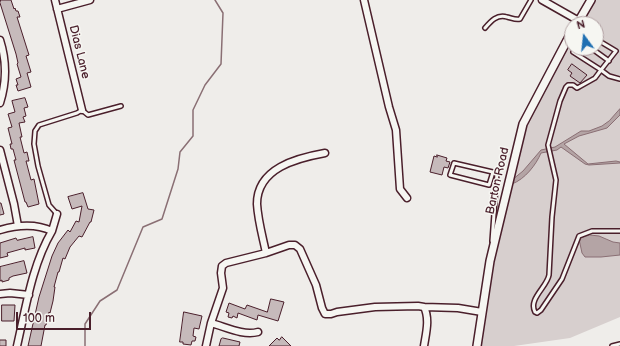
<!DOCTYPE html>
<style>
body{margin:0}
#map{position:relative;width:620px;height:346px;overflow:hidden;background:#efedea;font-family:"Balsamiq Sans",sans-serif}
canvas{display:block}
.north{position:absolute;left:564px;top:16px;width:40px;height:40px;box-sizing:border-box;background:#f6f6f2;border:1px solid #b1a0a2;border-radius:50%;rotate:345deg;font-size:11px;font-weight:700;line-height:16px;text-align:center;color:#4a1f2b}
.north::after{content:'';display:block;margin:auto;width:14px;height:18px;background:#1f6fb2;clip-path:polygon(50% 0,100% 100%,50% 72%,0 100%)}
.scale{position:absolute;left:16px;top:312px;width:75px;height:18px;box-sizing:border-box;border:2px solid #4a1f2b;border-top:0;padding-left:5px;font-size:12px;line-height:14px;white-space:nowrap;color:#4a1f2b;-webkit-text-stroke:3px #f6f6f2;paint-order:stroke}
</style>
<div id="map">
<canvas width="620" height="346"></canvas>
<div class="north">N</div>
<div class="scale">100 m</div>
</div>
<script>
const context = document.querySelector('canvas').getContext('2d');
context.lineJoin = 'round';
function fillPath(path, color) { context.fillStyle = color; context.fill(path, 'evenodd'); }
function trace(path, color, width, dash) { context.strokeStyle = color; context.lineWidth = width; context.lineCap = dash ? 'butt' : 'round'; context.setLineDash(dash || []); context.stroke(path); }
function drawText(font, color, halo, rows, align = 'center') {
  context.font = font + ' "Balsamiq Sans",sans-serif'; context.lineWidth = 3; context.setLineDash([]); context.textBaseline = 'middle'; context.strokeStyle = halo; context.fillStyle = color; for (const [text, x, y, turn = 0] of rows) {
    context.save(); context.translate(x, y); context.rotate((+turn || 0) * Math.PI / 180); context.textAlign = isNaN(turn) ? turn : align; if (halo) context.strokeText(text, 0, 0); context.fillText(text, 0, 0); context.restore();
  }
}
const green = new Path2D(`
 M592,0H620V317L570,338L514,346H479L492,262L527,122L572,37V48H596V24H579Z`);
const water = new Path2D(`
 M620,109V115L607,128L579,136L564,144L588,164L616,161L620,162V163L589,165L585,164L561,147L557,150L541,153C536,165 525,179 512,184V180L523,171L541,150L555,147L581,131H589L602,126L609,121Z
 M590,235L599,236L613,242L620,243V255L601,257H585L582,253L579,239Z`);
const stream = new Path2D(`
 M85,346V324L100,301L117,290L143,227L162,219L178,169L180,152L193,136V110L205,85L221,64L223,13L215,0`);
const building = new Path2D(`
 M1,0H11L14,9L15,8L16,11H18L20,17H17L29,55L26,56L31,72L27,73L31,87L18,91L16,85H18L16,79L21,77L17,64L18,63L16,54L0,3Z
 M572,64L587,75L580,83L570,76L572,73L568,70Z
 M25,98L28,107L24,108L26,116L23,117L25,122L19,123L22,137H20L24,153L27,152L29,161H26L31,180L34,179L39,204L28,207L26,202H25L15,164L14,160H16L13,149H11L10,144H12L8,128L12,127L8,114L15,112L12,101Z
 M437,155L447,158L446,161L450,162L448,168L444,167L442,175L430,172L434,156L437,157Z
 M83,193L88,209L94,210L91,222H90L82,237L79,236L70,247L65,259L63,258L59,272H58L54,287H55L53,301L50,313L49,312L46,325H45L41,346H28L39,297L52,256L58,243L68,230L70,232L76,221L79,222L82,206L72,209L68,197Z
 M0,203H1L4,214L0,215Z
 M33,237L35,248L25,250V248L7,253L8,256L0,258V243L16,238L17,240Z
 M24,261L27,273L13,276L9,278V280L2,282V280L0,281V267Z
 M271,299L284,302L278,321L258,315L257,320L238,313L237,318L233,316L232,318L228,317L229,313L226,312L229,303L245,309L247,305L267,312Z
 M2,305H15L14,321H2Z
 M184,312L202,316L199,329L194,328L193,336L196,337L195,341H192L191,345L183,344V342H180Z
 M282,337L291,346H269L277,338L279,340Z
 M223,338L240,342L239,346H219L221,339Z
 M0,340H6V346H0Z`);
const service = new Path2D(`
 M485,28C491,21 497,14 507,17C512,18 515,20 520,19L531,0
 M575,48L573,52L601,70L616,51L596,39
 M591,48L609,61
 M620,79L609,76L601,70L595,78L579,87L577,88L573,85H568L566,87L560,101L548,145L556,180L552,217L549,275C547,287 528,299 535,312L537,313L541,310L562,279L579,236L592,231H620
 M57,214L49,205L38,166L34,144L35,131L39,125L77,113L82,110L88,115L121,106
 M492,241L497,173L454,163L450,175L489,185L493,172
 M612,346L620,344`);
const minor = new Path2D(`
 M55,0L82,110
 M364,0L389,107L396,130L400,189L407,198
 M542,0L579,21
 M57,9L90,0
 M0,40C7,62 7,81 0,103
 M0,150L14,204L18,226
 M0,230C17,225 35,223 52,231C32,265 26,307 17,346
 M52,231L57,214
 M266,253C263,238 258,221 257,204C257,168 297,158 325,153
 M0,294L10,293L29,295
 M424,307L458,308L482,312
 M211,323C226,327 243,336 258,332
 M206,346L211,323L223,288L221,273L222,266L226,263L266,253L289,245H295L300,249L316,285L322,308L325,314H331L337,312L375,307L418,306L424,307C430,319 426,333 424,346`);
const tertiary = new Path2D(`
 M577,24L591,0
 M477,346L490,261L523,124L572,31`);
const streetNames = [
 ["Dias Lane",79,52,76],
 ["Barton Road",498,181,-77]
];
fillPath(green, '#d7cfce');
fillPath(water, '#b4a4a5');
trace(water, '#8a6f74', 1);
trace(stream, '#8a6f74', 1.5);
fillPath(building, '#c6babb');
trace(building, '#4a1f2b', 1);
trace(service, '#4a1f2b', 6);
trace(minor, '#4a1f2b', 9);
trace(tertiary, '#4a1f2b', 10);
trace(service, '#f6f6f2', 3);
trace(minor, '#f6f6f2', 6);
trace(tertiary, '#f6f6f2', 7);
drawText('12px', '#4a1f2b', '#f6f6f2', streetNames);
</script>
